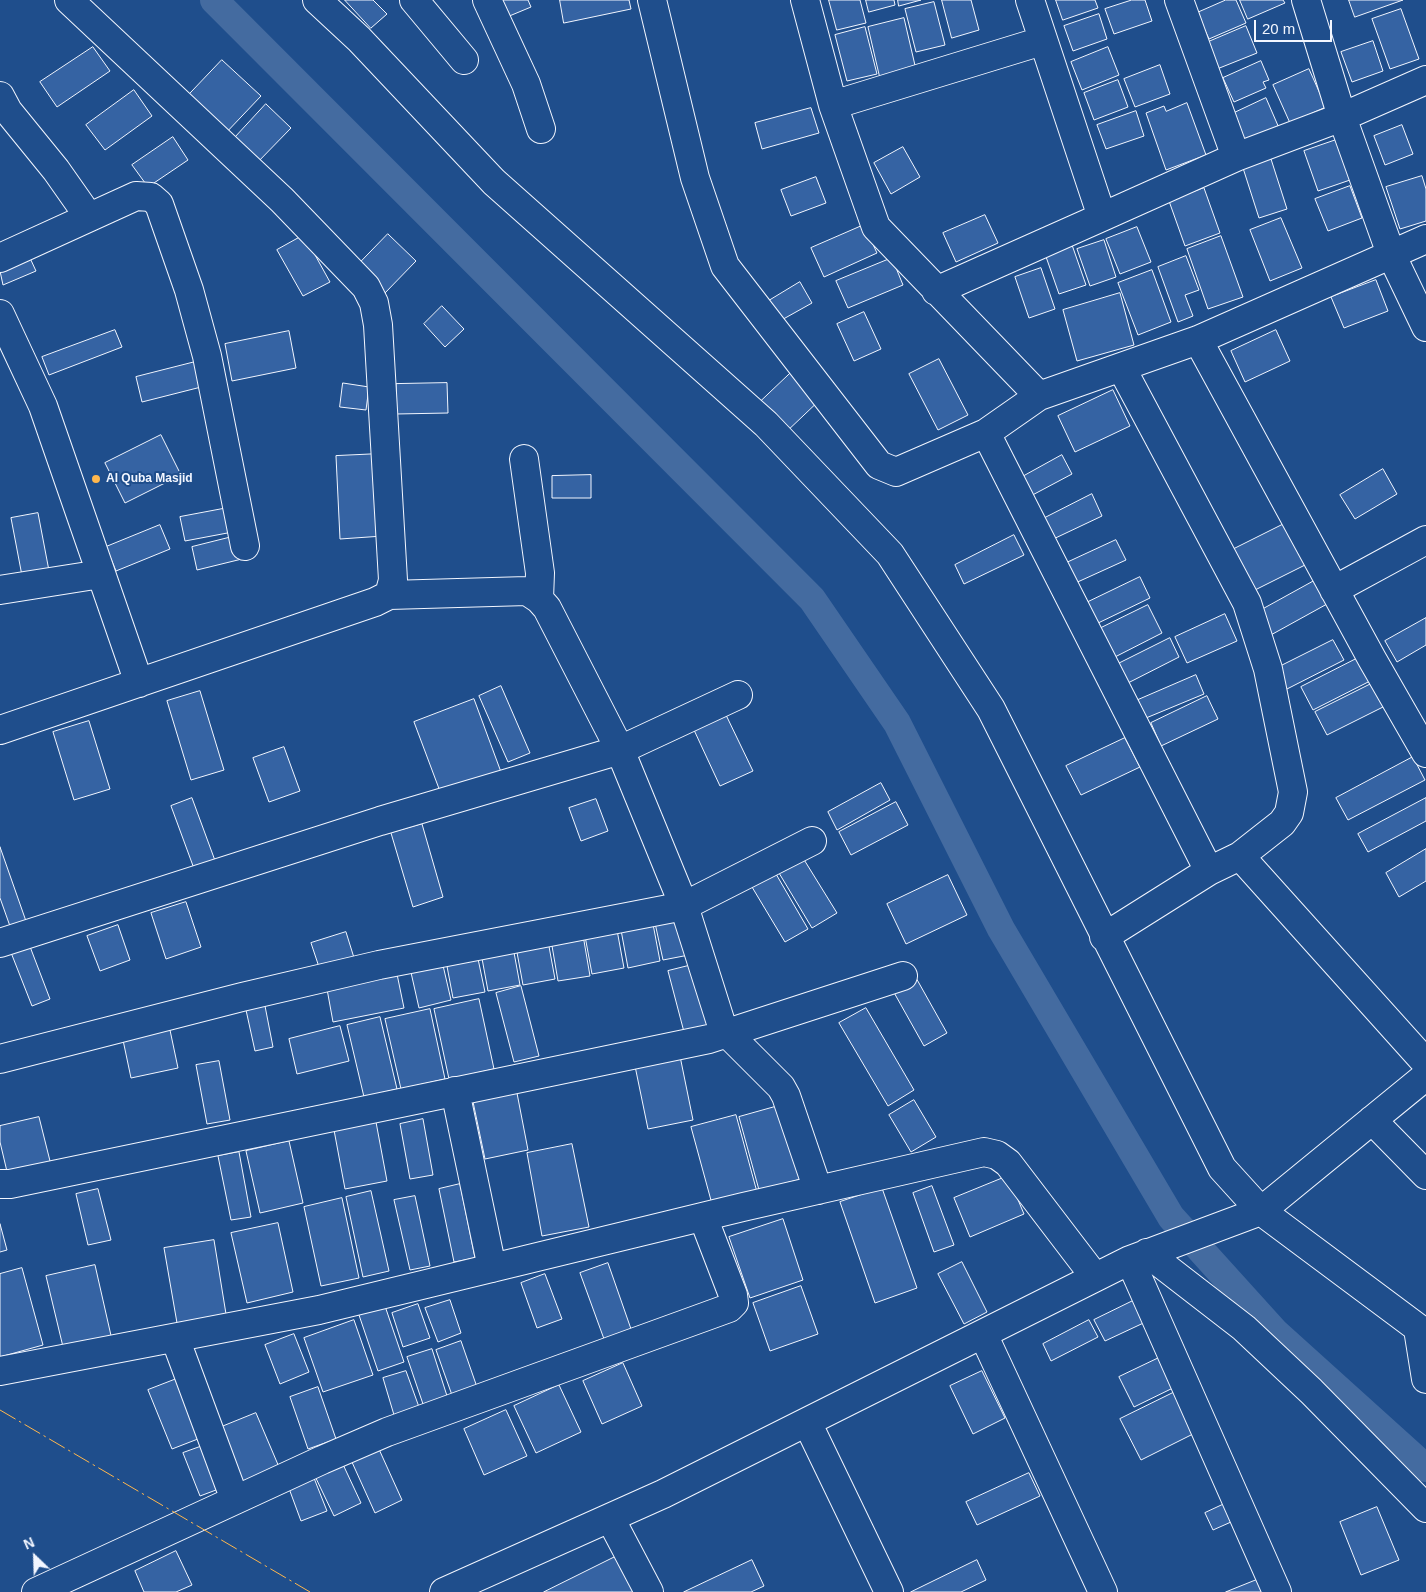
<!DOCTYPE html>
<style>
body{margin:0}
#map{position:relative;width:1426px;height:1592px;overflow:hidden;background:#1f4e8c;font-family:Helvetica,sans-serif}
canvas{display:block}
.north{position:absolute;left:10px;top:1532px;width:50px;height:50px;-webkit-text-stroke:4px #1f4e8c;paint-order:stroke;rotate:336deg;font-size:14px;font-weight:700;line-height:20px;text-align:center;color:#f2f6ff}
.north::after{content:'';display:block;margin:auto;width:18px;height:22px;background:#f2f6ff;clip-path:polygon(50% 0,100% 100%,50% 72%,0 100%)}
.scale{position:absolute;left:1254px;top:20px;width:78px;height:22px;box-sizing:border-box;border:2px solid #f2f6ff;border-top:0;padding-left:6px;font-size:15px;line-height:18px;white-space:nowrap;color:#f2f6ff;-webkit-text-stroke:4px #1f4e8c;paint-order:stroke}
</style>
<div id="map">
<canvas width="1426" height="1592"></canvas>
<div class="north">N</div>
<div class="scale">20 m</div>
</div>
<script>
const context = document.querySelector('canvas').getContext('2d');
context.lineJoin = 'round';
function trace(path, color, width, dash) { context.strokeStyle = color; context.lineWidth = width; context.lineCap = dash ? 'butt' : 'round'; context.setLineDash(dash || []); context.stroke(path); }
function fillPath(path, color) { context.fillStyle = color; context.fill(path, 'evenodd'); }
function drawText(font, color, halo, rows, align = 'center') {
  context.font = font + ' Helvetica,sans-serif'; context.lineWidth = 4; context.setLineDash([]); context.textBaseline = 'middle'; context.strokeStyle = halo; context.fillStyle = color; for (const [text, x, y, turn = 0] of rows) {
    context.save(); context.translate(x, y); context.rotate((+turn || 0) * Math.PI / 180); context.textAlign = isNaN(turn) ? turn : align; if (halo) context.strokeText(text, 0, 0); context.fillText(text, 0, 0); context.restore();
  }
}
const canal = new Path2D(`
 M214,0L812,599L897,723L1001,929L1171,1217L1275,1332L1426,1468`);
const building = new Path2D(`
 M345,0H373L387,14L371,28Z
 M499,0H528L531,7L507,17Z
 M560,0H629L631,9L564,23Z
 M829,0H860L866,23L837,30Z
 M866,0H894L895,5L869,12Z
 M898,0H921L899,6Z
 M942,0H971L979,30L952,38Z
 M1056,0H1095L1098,8L1063,20Z
 M1132,0H1145L1152,21L1114,34L1105,9Z
 M1226,0H1236L1246,23L1209,39L1197,13Z
 M1240,0H1283L1285,3L1248,19Z
 M1349,0H1403L1355,17Z
 M934,2L945,45L916,52L905,9Z
 M1401,9L1419,59L1390,69L1372,19Z
 M1099,14L1107,39L1073,51L1064,26Z
 M904,18L917,74L881,83L868,27Z
 M1246,26L1257,53L1217,69L1206,43Z
 M865,27L877,74L847,81L835,35Z
 M1373,41L1383,71L1352,82L1341,52Z
 M93,47L110,71L57,107L40,82Z
 M1108,47L1119,75L1082,90L1071,62Z
 M222,60L261,96L223,136L184,100Z
 M1261,61L1269,80L1263,82L1266,88L1234,102L1223,78Z
 M1160,65L1170,94L1135,107L1124,79Z
 M1309,69L1326,107L1290,123L1273,85Z
 M1118,80L1128,107L1094,120L1084,93Z
 M134,90L152,116L105,150L86,125Z
 M1266,98L1279,128L1246,143L1232,114Z
 M1187,103L1206,155L1166,170L1146,113L1164,106L1166,111Z
 M266,104L291,128L254,166L230,143Z
 M811,108L819,133L762,149L755,123Z
 M1136,111L1144,136L1106,149L1097,125Z
 M1402,125L1413,154L1385,165L1374,136Z
 M173,137L188,160L148,187L132,165Z
 M1339,139L1353,179L1318,191L1304,151Z
 M903,147L920,177L891,194L874,163Z
 M1271,159L1287,209L1259,218L1243,168Z
 M1422,176L1426,189V221L1400,229L1386,187Z
 M816,177L826,203L791,216L781,190Z
 M1350,186L1362,218L1328,231L1315,199Z
 M1204,188L1220,233L1185,246L1169,201Z
 M985,215L998,243L956,262L943,233Z
 M1281,218L1302,268L1270,281L1250,230Z
 M864,225L877,253L824,277L811,248Z
 M1137,227L1151,262L1120,274L1106,239Z
 M388,234L416,261L384,294L356,267Z
 M304,235L330,282L303,296L277,250Z
 M1221,236L1243,297L1208,309L1187,249Z
 M1104,240L1116,277L1090,286L1077,249Z
 M1071,242L1086,285L1059,294L1044,251Z
 M1186,256L1199,290L1185,295L1193,316L1178,322L1158,267Z
 M30,258L36,271L3,285L0,271Z
 M892,258L903,285L848,308L836,281Z
 M1041,268L1055,309L1029,318L1015,277Z
 M1152,270L1171,322L1138,335L1118,283Z
 M1376,280L1388,311L1344,328L1331,297Z
 M800,282L812,303L778,322L767,302Z
 M1120,293L1134,345L1077,361L1063,310Z
 M442,306L464,329L445,347L424,324Z
 M864,312L881,349L854,361L837,324Z
 M115,330L122,347L49,375L42,357Z
 M1276,330L1290,361L1245,382L1231,351Z
 M289,331L296,368L232,381L225,344Z
 M939,359L968,415L938,430L909,374Z
 M203,360L209,385L142,402L136,377Z
 M797,367L824,396L784,434L757,405Z
 M343,383L369,387L366,410L340,407Z
 M447,383L448,413L396,414V384Z
 M1113,390L1130,426L1075,452L1058,416Z
 M161,435L181,475L125,503L105,463Z
 M379,454L383,536L340,539L336,456Z
 M1062,455L1072,474L1025,499L1015,481Z
 M1383,469L1397,494L1355,519L1340,495Z
 M591,475V498H552V476Z
 M1092,494L1102,516L1047,542L1037,522Z
 M233,507L238,531L185,541L180,517Z
 M38,513L50,576L23,581L11,518Z
 M1290,521L1311,562L1247,594L1226,553Z
 M160,525L170,549L116,571L106,547Z
 M240,535L246,558L197,570L192,547Z
 M1014,535L1024,555L964,584L955,565Z
 M1116,540L1126,560L1071,585L1062,565Z
 M1140,577L1150,598L1094,625L1084,604Z
 M1314,581L1327,604L1269,636L1256,613Z
 M1148,605L1162,633L1111,659L1097,630Z
 M1225,614L1237,641L1187,663L1175,637Z
 M1426,618V645L1397,662L1385,641Z
 M1170,638L1179,657L1124,685L1114,666Z
 M1333,640L1344,660L1285,690L1275,669Z
 M1364,655L1376,678L1313,710L1301,687Z
 M1196,675L1204,694L1146,718L1138,700Z
 M1379,680L1391,703L1327,735L1315,712Z
 M501,686L530,753L508,762L479,696Z
 M200,691L224,770L191,780L167,701Z
 M1207,696L1218,719L1161,746L1151,723Z
 M474,699L501,772L441,794L414,722Z
 M726,715L753,771L720,786L694,730Z
 M89,721L110,789L74,800L53,732Z
 M1125,738L1140,767L1081,795L1066,766Z
 M284,747L300,791L269,802L253,758Z
 M1413,757L1425,780L1348,820L1336,798Z
 M881,783L890,800L837,830L828,812Z
 M192,798L217,866L196,874L171,806Z
 M1426,798V821L1368,852L1358,834Z
 M596,799L608,831L581,841L569,808Z
 M896,802L908,825L851,855L839,832Z
 M422,824L443,897L413,907L391,833Z
 M0,847L27,924L11,929L0,898Z
 M1426,849V881L1399,897L1386,873Z
 M803,858L837,913L812,928L779,873Z
 M776,874L808,929L785,942L752,887Z
 M948,875L967,915L906,944L887,904Z
 M186,902L201,947L166,959L151,913Z
 M687,917L694,954L663,960L655,923Z
 M653,924L660,961L628,968L621,930Z
 M118,925L130,960L100,971L87,936Z
 M617,930L624,968L592,974L585,936Z
 M346,932L355,961L321,973L311,943Z
 M583,935L590,976L558,981L551,940Z
 M548,941L555,979L523,985L516,947Z
 M29,944L50,999L32,1006L10,950Z
 M513,947L520,985L488,991L481,953Z
 M477,954L485,992L453,998L446,961Z
 M442,961L451,1000L419,1008L410,968Z
 M700,963L716,1024L684,1032L668,971Z
 M397,974L404,1008L333,1022L327,989Z
 M915,976L947,1033L924,1046L892,989Z
 M521,986L539,1056L514,1062L496,993Z
 M479,999L494,1069L449,1079L434,1009Z
 M265,1006L273,1047L255,1051L246,1010Z
 M866,1008L914,1090L888,1106L839,1023Z
 M430,1009L445,1079L401,1089L385,1019Z
 M380,1017L397,1089L364,1097L347,1025Z
 M340,1026L349,1061L297,1074L289,1039Z
 M170,1030L178,1068L131,1078L123,1040Z
 M680,1056L693,1120L648,1129L635,1066Z
 M219,1061L230,1120L207,1124L196,1065Z
 M516,1088L528,1150L485,1159L472,1097Z
 M914,1100L936,1137L911,1152L889,1115Z
 M789,1103L809,1177L759,1190L739,1117Z
 M736,1115L757,1192L712,1204L691,1127Z
 M39,1117L52,1169L9,1180L0,1142V1126Z
 M423,1119L433,1175L410,1179L400,1124Z
 M376,1122L387,1181L345,1189L334,1130Z
 M289,1141L303,1203L260,1213L246,1151Z
 M572,1144L589,1227L542,1236L527,1153Z
 M239,1152L251,1217L231,1220L218,1156Z
 M1008,1176L1024,1214L970,1237L954,1198Z
 M460,1184L475,1258L454,1262L439,1189Z
 M932,1186L954,1245L934,1252L913,1193Z
 M882,1188L917,1288L875,1303L840,1202Z
 M98,1189L111,1240L88,1245L76,1194Z
 M371,1191L389,1271L363,1277L346,1197Z
 M415,1196L430,1266L410,1270L394,1200Z
 M342,1198L359,1278L321,1286L304,1207Z
 M783,1219L803,1280L750,1298L729,1237Z
 M278,1223L293,1292L247,1303L231,1233Z
 M0,1224L7,1250L0,1252Z
 M214,1240L226,1314L177,1323L164,1248Z
 M962,1262L987,1312L964,1324L938,1274Z
 M608,1263L631,1329L604,1339L580,1273Z
 M95,1265L112,1340L64,1351L46,1276Z
 M22,1268L43,1345L0,1357V1274Z
 M545,1274L562,1319L537,1328L521,1283Z
 M801,1286L818,1334L770,1351L753,1303Z
 M1141,1297L1152,1319L1105,1341L1094,1320Z
 M450,1300L461,1333L438,1342L425,1308Z
 M418,1304L430,1338L403,1347L392,1313Z
 M385,1306L404,1362L378,1371L359,1315Z
 M354,1320L373,1375L323,1392L304,1338Z
 M1089,1320L1098,1337L1051,1361L1043,1344Z
 M294,1334L309,1372L280,1384L265,1345Z
 M461,1341L478,1390L453,1398L436,1350Z
 M432,1349L448,1399L424,1407L407,1357Z
 M1163,1356L1177,1386L1134,1407L1119,1377Z
 M623,1363L642,1406L602,1424L583,1381Z
 M406,1371L419,1407L394,1415L383,1378Z
 M982,1371L1005,1418L973,1434L950,1386Z
 M179,1378L203,1437L172,1449L148,1390Z
 M559,1385L581,1432L536,1453L514,1406Z
 M318,1387L336,1439L308,1449L290,1397Z
 M1181,1389L1201,1430L1141,1460L1120,1419Z
 M506,1410L527,1456L484,1475L464,1429Z
 M256,1413L279,1467L242,1482L219,1428Z
 M208,1444L224,1487L200,1496L183,1453Z
 M378,1447L402,1500L375,1513L351,1460Z
 M340,1458L361,1503L334,1516L312,1470Z
 M312,1473L327,1511L301,1521L287,1483Z
 M1029,1473L1040,1496L977,1525L966,1502Z
 M1233,1500L1240,1518L1213,1530L1205,1513Z
 M1377,1507L1399,1560L1361,1575L1340,1522Z
 M176,1551L192,1585L176,1592H144L135,1571Z
 M617,1556L635,1592H544Z
 M752,1560L764,1586L751,1592H684Z
 M977,1560L986,1580L961,1592H911Z
 M1259,1579L1264,1592H1226Z`);
const minor = new Path2D(`
 M317,0L359,39L494,182L766,424L890,554L991,709L1222,1168L1261,1211L1426,1334
 M414,0L464,60
 M487,0L526,84L541,129
 M652,0L695,178L725,266L879,465L896,472L986,433L1039,396L1198,340L1426,239
 M805,0L833,105L876,227L1039,396
 M1030,0L1102,217L1236,157L1342,117L1426,80
 M1179,0L1236,157
 M1306,0L1342,117L1391,254L1426,327
 M0,96L8,111L56,170L89,217
 M833,105L1042,41
 M0,258L136,196L151,197L159,204L189,290L207,356L245,546
 M936,291L1102,217
 M0,314L43,406L139,683
 M1198,340L1372,659L1426,753
 M986,433L1209,871
 M524,459L540,573L539,599
 M0,590L101,574
 M1334,590L1426,540
 M389,595L527,591L539,599L547,608L620,750L684,906L721,1023L728,1034L781,1087L786,1096L818,1190
 M0,730L375,602L389,595L393,580L378,325L374,303L366,287L282,200L69,0
 M1240,856L1426,1063
 M1104,937L1209,871L1240,856L1282,823L1289,813L1293,792L1268,669L1247,603L1121,367
 M0,943L380,821L620,750L738,695
 M0,1059L242,997L379,965L684,906L812,841
 M455,1091L492,1268
 M1372,1120L1426,1175
 M0,1184H10L709,1039L903,976
 M1147,1253L1244,1328L1311,1391L1426,1508
 M1130,1260L1277,1592
 M1418,1329L1426,1379
 M983,1334L1103,1592
 M175,1338L235,1500
 M0,1371L319,1310L743,1207L984,1152L997,1155L1008,1163L1095,1277
 M807,1422L889,1592
 M610,1518L649,1592
 M36,1592L322,1460L387,1432L729,1308L734,1303L733,1295L703,1217
 M444,1592L663,1494L1130,1260L1261,1211L1426,1076`);
const power = new Path2D(`
 M0,1410L310,1592`);
const markers = [
 [96,479,5,"#ffb74d"]
];
const poiNames = [
 ["Al Quba Masjid",106,479]
];
trace(canal, '#446ba0', 28);
fillPath(building, '#3563a3');
trace(building, '#f2f6ff', 1);
trace(minor, '#f2f6ff', 30);
trace(minor, '#1f4e8c', 28);
trace(power, '#ffb74d', 1, [18, 4, 2.5, 4]);
for (const [x, y, r, color] of markers) { const dot = new Path2D(); dot.arc(x, y, r, 0, 2 * Math.PI); context.fillStyle = color; context.fill(dot); trace(dot, '#1f4e8c', 2); }
drawText('bold 12px', '#f2f6ff', '#1f4e8c', poiNames, 'left');
</script>
